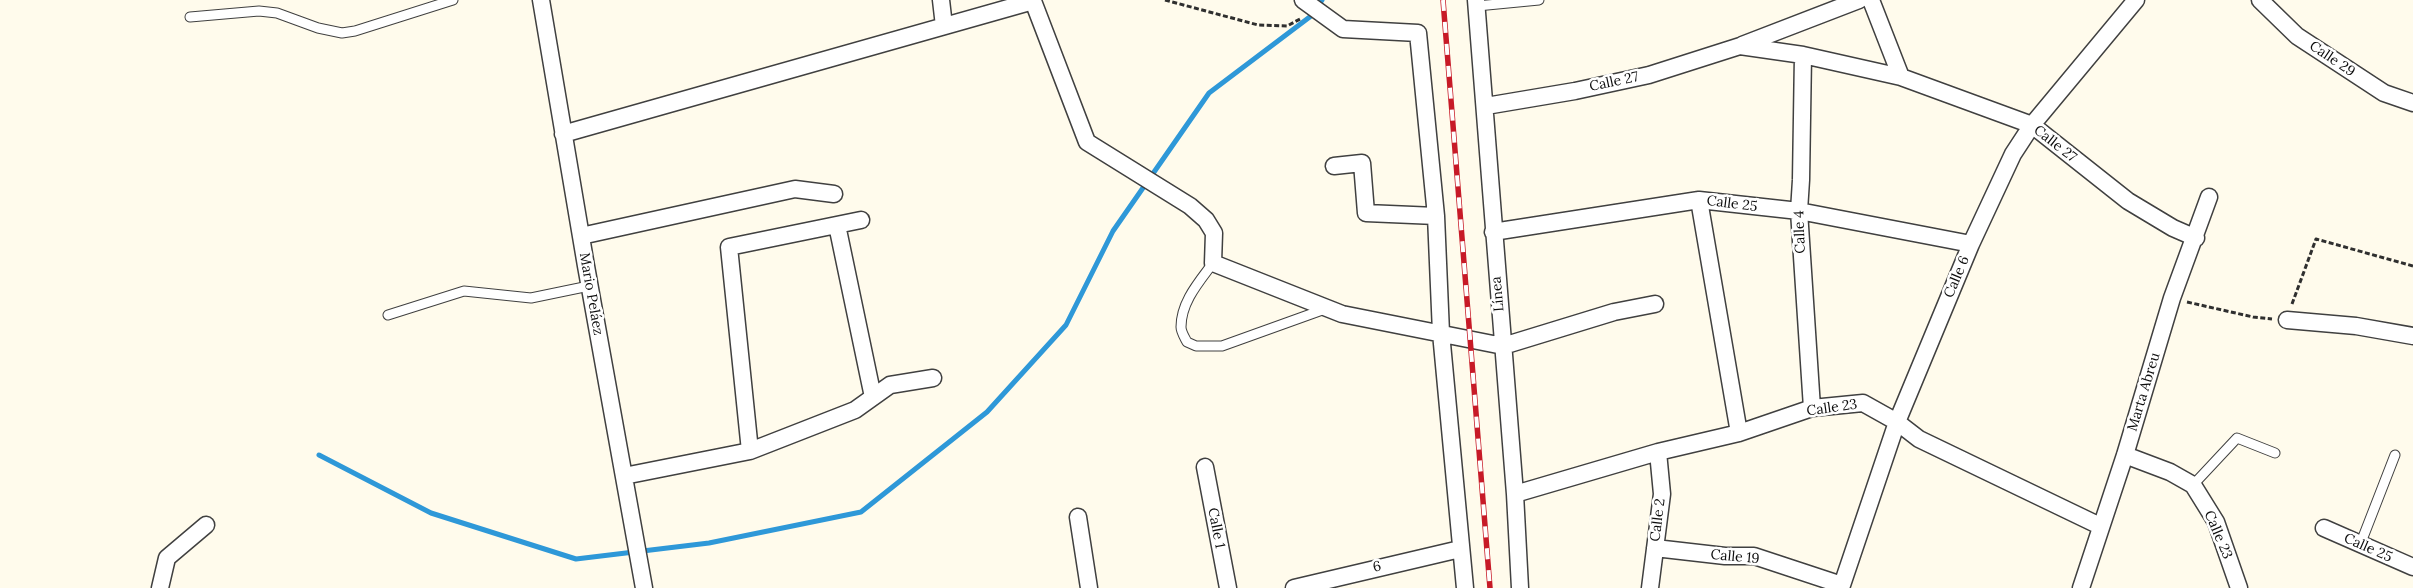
<!DOCTYPE html>
<meta charset="utf-8">
<style>
body{margin:0}
canvas{display:block;background:#fffbec}
</style>
<canvas width="2413" height="588"></canvas>
<script>
const context = document.querySelector('canvas').getContext('2d');
context.lineJoin = 'round';
function trace(path, color, width, dash) { context.strokeStyle = color; context.lineWidth = width; context.lineCap = dash ? 'butt' : 'round'; context.setLineDash(dash || []); context.stroke(path); }
function drawText(font, color, halo, rows, align = 'center') {
  context.font = font + ' Lora,serif'; context.lineWidth = 5; context.setLineDash([]); context.textBaseline = 'middle'; context.strokeStyle = halo; context.fillStyle = color; for (const [text, x, y, turn = 0] of rows) {
    context.save(); context.translate(x, y); context.rotate((+turn || 0) * Math.PI / 180); context.textAlign = isNaN(turn) ? turn : align; if (halo) context.strokeText(text, 0, 0); context.fillText(text, 0, 0); context.restore();
  }
}
const stream = new Path2D(`
 M319,455L431,513L576,559L709,543L861,512L987,412L1066,325L1113,231L1209,93L1311,16L1322,0`);
const path = new Path2D(`
 M1165,0L1258,25L1287,26L1302,18
 M2187,302L2253,317L2272,319
 M2292,304L2316,239L2413,266`);
const service = new Path2D(`
 M1477,6L1539,0
 M190,17L259,11L277,13L318,28L342,33L355,31L453,0
 M1213,263C1199,282 1181,302 1181,327C1181,332 1185,338 1187,342L1196,346H1222L1325,309
 M388,315L464,291L531,298L589,286
 M2193,485L2237,438L2275,453
 M2360,545L2395,455`);
const minor = new Path2D(`
 M541,0L586,266L644,588
 M941,0L944,26
 M1303,0L1343,29L1418,33L1436,216L1441,333L1465,588
 M1476,0L1515,494L1520,588
 M1871,0L1901,77
 M2260,0L2297,36L2384,93L2413,103
 M1742,45L1859,0
 M1803,55L1801,180L1799,211L1812,408
 M1486,106L1575,91L1649,75L1740,46L1803,55L1901,77L2032,125L2128,201L2173,228L2196,238
 M563,134L1033,1L1087,142L1190,206L1206,220L1214,233L1213,263L1342,314L1503,346L1614,312L1655,304
 M1334,166L1362,163L1366,213L1436,216
 M1699,200L1739,433
 M837,225L873,397
 M1493,232L1699,200L1799,211L1971,244
 M581,236L795,189L834,194
 M2287,320L2356,326L2413,336
 M750,451L729,247L861,220
 M2125,455L2170,472L2193,485L2216,522L2239,588
 M1205,467L1228,588
 M624,476L750,451L855,410L890,385L933,378
 M1515,494L1658,452L1739,433L1812,408L1863,403L1897,422L1919,439L2100,526
 M1078,517L1089,588
 M2324,528L2413,567
 M1655,548L1725,556H1754L1842,585
 M160,588L167,558L206,525
 M1294,588L1460,549
 M1650,588L1662,494L1658,452
 M1841,588L1897,422L1971,244L2013,154L2032,125L2136,0
 M2081,588L2125,455L2172,298L2209,197`);
const rail = new Path2D(`
 M1443,0L1490,588`);
const streetNames = [
 ["Calle 29",2332,59,34],
 ["Calle 27",1614,82,-12],
 ["Calle 27",2055,144,38],
 ["Calle 25",1732,204,7],
 ["Calle 4",1800,232,-92],
 ["Calle 6",1957,277,-67],
 ["Mario Peláez",591,294,80],
 ["Línea",1498,294,-95],
 ["Marta Abreu",2144,392,-73],
 ["Calle 23",1832,408,-8],
 ["Calle 2",1658,520,-83],
 ["Calle 1",1216,528,79],
 ["Calle 23",2218,535,67],
 ["Calle 25",2368,548,24],
 ["Calle 19",1735,557,5],
 ["6",1377,567,-13]
];
trace(stream, '#2e98d8', 5);
trace(service, '#404040', 11);
trace(minor, '#404040', 19);
trace(path, '#2f2f2f', 3, [5, 2.5]);
trace(service, '#fff', 9);
trace(minor, '#fff', 16);
trace(rail, '#c71a27', 5.5);
trace(rail, '#fff', 4, [11]);
drawText('14px', '#0d0d0d', '#fff', streetNames);
</script>
